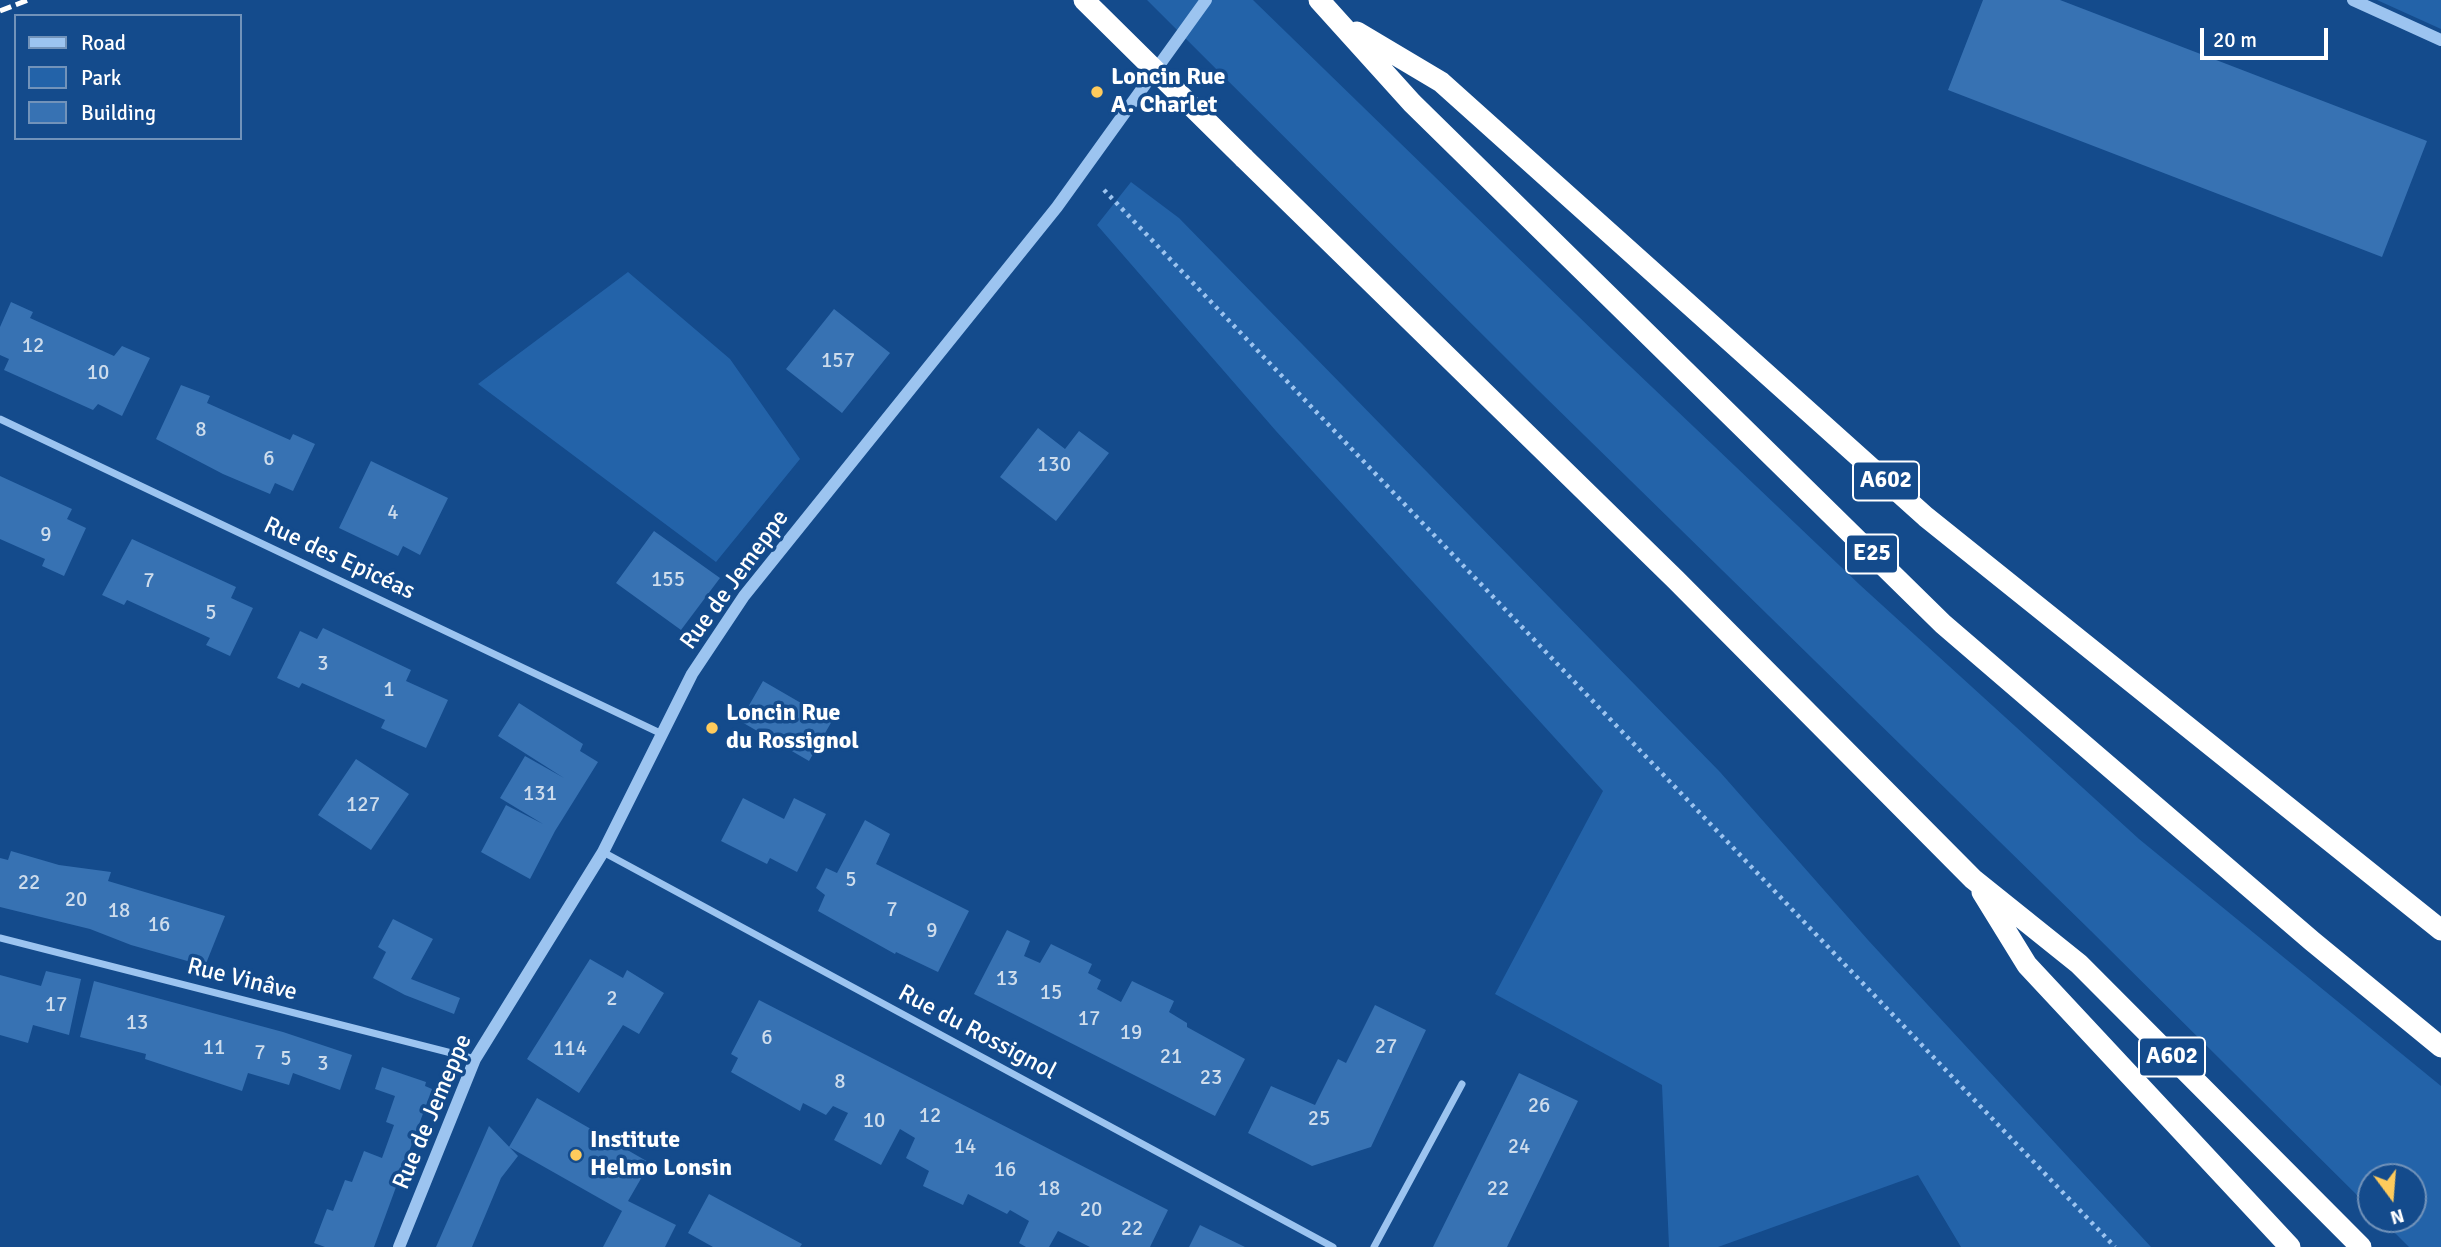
<!DOCTYPE html>
<meta charset="utf-8">
<style>
body{margin:0}
#map{position:relative;width:2441px;height:1247px;overflow:hidden;background:#144b8c;font-family:Signika,sans-serif}
canvas{display:block}
.legend{position:absolute;left:14px;top:14px;width:228px;height:126px;box-sizing:border-box;background:#144b8c;border:2px solid #7293ba;margin:0;padding:9px 12px;list-style:none;font-size:21px;color:#fff}
.legend li{display:flex;align-items:center;gap:14px;height:35px}
.legend b{width:35px;border:2px solid #7293ba}
.north{position:absolute;left:2357px;top:1163px;width:70px;height:70px;box-sizing:border-box;background:#144b8c;border:2px solid #7293ba;border-radius:50%;rotate:164deg;font-size:19px;font-weight:700;line-height:28px;text-align:center;color:#fff}
.north::after{content:'';display:block;margin:auto;width:24px;height:32px;background:#ffcb5c;clip-path:polygon(50% 0,100% 100%,50% 72%,0 100%)}
.scale{position:absolute;left:2200px;top:28px;width:128px;height:32px;box-sizing:border-box;border:4px solid #fff;border-top:0;padding-left:9px;font-size:21px;line-height:24px;white-space:nowrap;color:#fff;-webkit-text-stroke:5px #144b8c;paint-order:stroke}
</style>
<div id="map">
<canvas width="2441" height="1247"></canvas>
<ul class="legend">
<li><b style="height:9px;background:#9cc4f0"></b>Road</li>
<li><b style="height:19px;background:#2363a9"></b>Park</li>
<li><b style="height:19px;background:#3772b3"></b>Building</li>
</ul>
<div class="north">N</div>
<div class="scale">20 m</div>
</div>
<script>
const context = document.querySelector('canvas').getContext('2d');
context.lineJoin = 'round';
function fillPath(path, color) { context.fillStyle = color; context.fill(path, 'evenodd'); }
function trace(path, color, width, dash) { context.strokeStyle = color; context.lineWidth = width; context.lineCap = dash ? 'butt' : 'round'; context.setLineDash(dash || []); context.stroke(path); }
function drawText(font, color, halo, rows, align = 'center') {
  context.font = font + ' Signika,sans-serif'; context.lineWidth = 7; context.setLineDash([]); context.textBaseline = 'middle'; context.strokeStyle = halo; context.fillStyle = color; for (const [text, x, y, turn = 0] of rows) {
    context.save(); context.translate(x, y); context.rotate((+turn || 0) * Math.PI / 180); context.textAlign = isNaN(turn) ? turn : align; if (halo) context.strokeText(text, 0, 0); context.fillText(text, 0, 0); context.restore();
  }
}
const green = new Path2D(`
 M1147,0H1253L1611,348L1860,585L2139,839L2441,1086V1247H2409L2381,1219H2413V1177H2371V1209L2091,931L1538,390Z
 M2377,0H2441V29Z
 M1131,182L1179,218L1720,772L1868,940L2151,1247H1961L1918,1175L1718,1247H1669L1662,1085L1495,994L1603,791L1276,431L1097,225Z
 M628,272L730,359L800,459L716,562L478,384Z`);
const building = new Path2D(`
 M1983,0H2060L2427,141L2382,257L1948,90Z
 M11,302L33,312L30,318L114,356L122,346L150,358L122,416L98,404L93,410L4,370L9,359L0,355V327Z
 M834,309L890,353L842,413L786,369Z
 M181,385L210,396L207,403L290,440L293,434L315,444L293,491L275,483L270,494L223,474L156,439Z
 M1038,428L1065,449L1079,431L1109,453L1056,521L1000,477Z
 M371,461L448,498L420,555L403,546L398,556L339,528Z
 M0,476L72,509L67,519L86,528L64,576L42,566L45,559L0,539Z
 M654,531L720,578L681,630L616,583Z
 M132,539L236,587L231,598L253,608L230,656L206,645L210,638L127,600L124,605L102,595Z
 M323,628L411,670L406,681L448,700L426,748L381,728L385,720L302,683L299,688L277,678L300,631L317,639Z
 M763,681L832,721L809,761L740,721Z
 M519,703L583,744L580,751L598,762L555,831L530,879L481,852L506,805L543,824L500,798L525,756L564,778L498,736Z
 M356,759L409,794L371,850L318,815Z
 M743,798L784,819L794,798L826,814L797,872L770,858L767,864L721,841Z
 M865,820L890,834L876,864L969,911L938,972L896,952L895,954L818,911L825,895L816,888L826,868L837,873Z
 M11,851L59,865L111,872L108,881L225,916L205,966L131,945L90,929L0,907V858L8,860Z
 M393,919L433,939L411,979L460,998L454,1014L405,995L373,978L386,952L378,947Z
 M1007,930L1030,941L1024,956L1040,963L1051,944L1092,964L1088,973L1101,980L1097,989L1121,1002L1132,981L1174,1001L1169,1012L1187,1023V1027L1245,1059L1215,1116L974,994Z
 M590,959L623,978L627,970L664,993L639,1034L623,1025L579,1093L527,1059Z
 M46,971L81,979L69,1035L33,1025L28,1043L0,1035V975L41,986Z
 M94,981L283,1032L352,1055L340,1090L293,1073L289,1085L248,1073L242,1091L145,1059L146,1054L80,1037Z
 M759,1000L1168,1210L1150,1247H1090L1058,1231L1049,1247H1026L1019,1243L1029,1221L1010,1210L1007,1214L968,1194L963,1205L923,1186L929,1171L906,1158L915,1138L900,1129L881,1165L834,1140L848,1113L833,1106L826,1115L803,1103L800,1111L731,1072L738,1058L731,1054Z
 M1375,1005L1426,1030L1371,1147L1312,1166L1248,1133L1271,1086L1315,1105L1338,1059L1346,1063Z
 M382,1067L426,1082L425,1086L432,1089L374,1247H325L314,1243L327,1209L333,1211L345,1180L352,1182L364,1151L382,1158L394,1125L386,1122L395,1096L375,1089Z
 M1519,1073L1578,1101L1507,1247H1433Z
 M537,1098L650,1163L628,1201L676,1225L665,1247H603L622,1211L509,1147Z
 M489,1126L518,1156L501,1178L472,1247H436Z
 M709,1194L802,1244L800,1247H713L688,1233Z
 M1200,1225L1245,1247H1189Z`);
const path = new Path2D(`
 M1104,190L2115,1247`);
const minor = new Path2D(`
 M0,419L662,734
 M603,852L1333,1247
 M0,938L475,1059
 M1374,1247L1462,1084`);
const tertiary = new Path2D(`
 M2353,0L2441,40
 M399,1247L475,1059L603,852L692,674L744,596L1057,207L1206,0`);
const motorway = new Path2D(`
 M1319,0L1412,103L1943,624L2312,941L2441,1047
 M1357,32L1441,82L1926,517L2441,930
 M1244,158L1676,580L1973,879L2079,964L2361,1247
 M1982,892L2027,965L2290,1247`);
const rail = new Path2D(`
 M0,11L28,0`);
const motorwayBridge = new Path2D(`
 M1084,0L1244,158`);
const markers = [
 [1097,92,7,"#ffcb5c"],
 [712,728,7,"#ffcb5c"],
 [576,1155,7,"#ffcb5c"]
];
const numberNames = [
 ["12",33,346],
 ["157",838,361],
 ["10",98,373],
 ["8",201,430],
 ["6",269,459],
 ["130",1054,465],
 ["4",393,513],
 ["9",46,535],
 ["155",668,580],
 ["7",149,581],
 ["5",211,613],
 ["3",323,664],
 ["1",389,690],
 ["131",540,794],
 ["127",363,805],
 ["5",851,880],
 ["22",29,883],
 ["20",76,900],
 ["7",892,910],
 ["18",119,911],
 ["16",159,925],
 ["9",932,931],
 ["13",1007,979],
 ["15",1051,993],
 ["2",612,999],
 ["17",56,1005],
 ["17",1089,1019],
 ["13",137,1023],
 ["19",1131,1033],
 ["6",767,1038],
 ["27",1386,1047],
 ["11",214,1048],
 ["114",570,1049],
 ["7",260,1053],
 ["21",1171,1057],
 ["5",286,1059],
 ["3",323,1064],
 ["23",1211,1078],
 ["8",840,1082],
 ["26",1539,1106],
 ["12",930,1116],
 ["25",1319,1119],
 ["10",874,1121],
 ["14",965,1147],
 ["24",1519,1147],
 ["16",1005,1170],
 ["18",1049,1189],
 ["22",1498,1189],
 ["20",1091,1210],
 ["22",1132,1229]
];
const shields = [
 [1886,481,66],
 [1872,554,52],
 [2172,1057,66]
];
const shieldNames = [
 ["A602",1886,481],
 ["E25",1872,554],
 ["A602",2172,1057]
];
const poiNames = [
 ["Loncin Rue",1111,78],
 ["A. Charlet",1111,106],
 ["Loncin Rue",726,714],
 ["du Rossignol",726,742],
 ["Institute",590,1141],
 ["Helmo Lonsin",590,1169]
];
const streetNames = [
 ["Rue des Epicéas",339,559,25],
 ["Rue de Jemeppe",735,580,-54],
 ["Rue Vinâve",242,980,14],
 ["Rue du Rossignol",977,1033,28],
 ["Rue de Jemeppe",433,1112,-67]
];
fillPath(green, '#2363a9');
fillPath(building, '#3772b3');
trace(path, '#9cc4f0', 4.5, [3.5, 5]);
trace(minor, '#9cc4f0', 7);
trace(tertiary, '#9cc4f0', 12);
trace(motorway, '#fff', 21);
trace(rail, '#fff', 5, [12, 5]);
trace(motorwayBridge, '#fff', 21);
for (const [x, y, r, color] of markers) { const dot = new Path2D(); dot.arc(x, y, r, 0, 2 * Math.PI); context.fillStyle = color; context.fill(dot); trace(dot, '#144b8c', 2.5); }
drawText('21px', '#cddcec', null, numberNames);
for (const [x, y, w] of shields) { const box = new Path2D(); box.roundRect(x - w / 2, y - 19.5, w, 39, 5); context.fillStyle = '#144b8c'; context.fill(box); trace(box, '#fff', 2); }
drawText('bold 23px', '#fff', null, shieldNames);
drawText('bold 24px', '#fff', '#144b8c', poiNames, 'left');
drawText('24px', '#fff', '#144b8c', streetNames);
</script>
